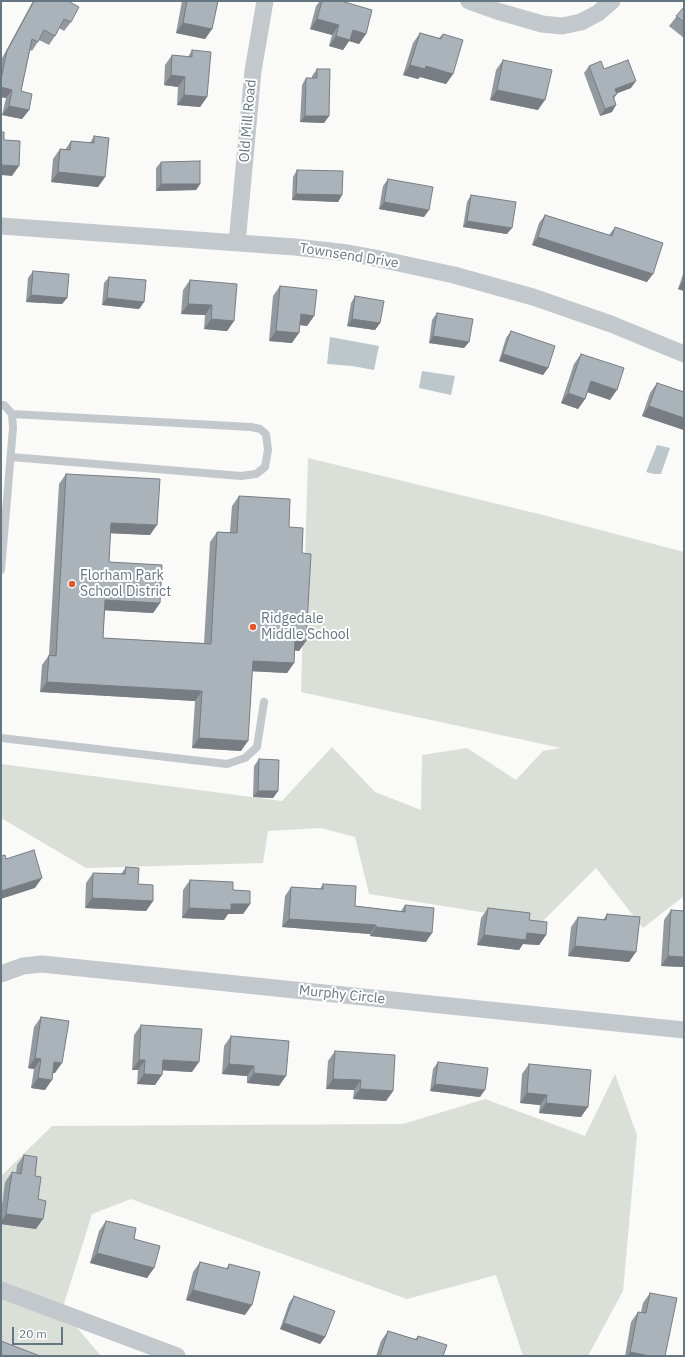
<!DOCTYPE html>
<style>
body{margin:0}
#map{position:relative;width:685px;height:1357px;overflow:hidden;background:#fafaf8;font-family:"IBM Plex Sans",sans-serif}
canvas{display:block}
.frame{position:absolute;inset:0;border:2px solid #657683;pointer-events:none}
.scale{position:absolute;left:12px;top:1327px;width:51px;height:18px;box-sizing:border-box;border:2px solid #657683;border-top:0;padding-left:5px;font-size:12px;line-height:14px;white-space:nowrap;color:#657683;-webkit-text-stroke:3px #fff;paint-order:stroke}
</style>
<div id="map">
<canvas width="685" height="1357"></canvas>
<div class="frame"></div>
<div class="scale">20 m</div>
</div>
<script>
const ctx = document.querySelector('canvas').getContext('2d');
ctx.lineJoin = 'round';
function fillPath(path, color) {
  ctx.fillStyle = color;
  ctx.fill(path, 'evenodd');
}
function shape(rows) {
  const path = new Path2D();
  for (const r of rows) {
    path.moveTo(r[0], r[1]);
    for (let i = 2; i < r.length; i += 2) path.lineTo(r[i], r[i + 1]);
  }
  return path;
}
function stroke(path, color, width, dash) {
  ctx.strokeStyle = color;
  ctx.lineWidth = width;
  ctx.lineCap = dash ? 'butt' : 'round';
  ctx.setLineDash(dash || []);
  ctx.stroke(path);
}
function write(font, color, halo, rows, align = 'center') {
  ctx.font = font + ' "IBM Plex Sans",sans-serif';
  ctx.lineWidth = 4;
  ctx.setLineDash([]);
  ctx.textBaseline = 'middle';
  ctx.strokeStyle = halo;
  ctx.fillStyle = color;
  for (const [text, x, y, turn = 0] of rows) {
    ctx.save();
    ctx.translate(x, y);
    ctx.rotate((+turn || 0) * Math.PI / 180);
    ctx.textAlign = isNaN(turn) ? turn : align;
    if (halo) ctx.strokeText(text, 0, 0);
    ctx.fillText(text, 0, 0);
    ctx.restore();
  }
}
fillPath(shape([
 [308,458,543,515,684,552,684,896,643,928,596,868,542,922,369,894,355,837,321,828,268,831,263,863,86,868,1,818,1,764,282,801,332,747,375,792,421,810,422,755,467,748,516,780,543,751,561,748,301,692],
 [615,1074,637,1135,623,1291,588,1356,523,1356,496,1275,407,1299,131,1199,92,1214,62,1310,101,1356,1,1356,1,1176,52,1126,403,1124,485,1099,585,1136]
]), '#dadfd7');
fillPath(shape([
 [330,337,379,346,374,370,352,366,327,364],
 [422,371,455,376,451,395,419,388],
 [657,445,670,448,661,474,654,474,646,472]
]), '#bbc7cb');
stroke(shape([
 [1,405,4,405,12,414,13,428,1,570],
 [11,457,241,476,256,474,265,467,268,450,266,434,260,429,251,427,12,414],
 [1,738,227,764,245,758,257,747,264,702]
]), '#c3c8cc', 8);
stroke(shape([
 [469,1,497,11,542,24,562,26,581,22,598,13,612,1],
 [1,226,295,247,348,253,375,258,454,275,533,297,611,324,684,354],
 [237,243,253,71,265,1],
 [1,974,23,966,42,964,684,1030],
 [1,1290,177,1356]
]), '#c3c8cc', 17);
fillPath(shape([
 [33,1,68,1,71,22,64,31,59,28,55,36,49,45,39,40,32,51,30,50,21,91,29,110,22,119,2,115,6,98,1,97,1,60],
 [182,1,218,1,212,29,205,39,176,33],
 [320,1,341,1,366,34,359,44,349,41,343,50,329,46,332,35,310,29,316,6],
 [684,7,684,38,669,26],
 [420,33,439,38,443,34,453,74,446,84,420,77,418,79,403,75,413,43],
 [192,50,207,97,200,107,177,105,178,87,164,85,165,65,172,55,188,57],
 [503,60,538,110,490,100,496,70],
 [589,66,604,69,631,88,617,93,614,99,612,112,600,116,584,73],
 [317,69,329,116,324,123,300,122,302,85,306,78,312,78,312,76],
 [94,136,105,177,98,187,51,182,53,159,60,149,65,150,71,141,90,143],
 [161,162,200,184,196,190,156,191,156,168],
 [297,170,342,195,338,202,292,200,293,177],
 [388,179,424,217,379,209,383,186],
 [471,195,507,234,463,227,467,202],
 [545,215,609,235,615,227,647,282,532,245,539,223],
 [33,271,67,298,62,304,26,302,28,278],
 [684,271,684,291,678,289],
 [109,277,144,302,139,309,102,305,104,283],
 [190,280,234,321,227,331,204,329,205,315,181,314,183,290],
 [280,286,314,316,307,326,300,325,292,343,269,341,273,296],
 [355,296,380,323,375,330,347,326,351,303],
 [437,313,469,342,464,348,429,343,432,320],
 [511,331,548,368,543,375,499,361,506,338],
 [581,354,610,400,587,392,585,399,578,409,561,403,574,364],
 [657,383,684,392,684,430,642,416,650,393],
 [66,474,150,535,110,533,109,562,160,603,153,613,105,610,103,638,204,643,210,542,217,532,230,532,232,506,239,496,289,527,302,553,306,641,299,651,295,650,294,663,287,673,252,671,241,751,192,748,195,701,40,692,42,665,49,655,59,484],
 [259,759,278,791,273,798,253,797,254,766],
 [126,867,138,884,153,901,146,911,85,908,86,883,93,873,121,874],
 [190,880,250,904,243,914,228,914,224,920,182,918,183,890],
 [323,884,355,906,401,911,405,905,426,942,370,936,370,934,282,927,285,896,291,887,320,889],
 [488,908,529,920,546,935,539,945,523,944,519,950,477,945,481,918],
 [671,910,684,967,661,966,664,920],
 [607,914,629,962,568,956,571,927,578,917,603,920],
 [41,1017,55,1073,53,1073,45,1090,31,1088,34,1069,28,1068,34,1027],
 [141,1025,192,1072,162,1070,155,1085,137,1084,138,1070,132,1070,134,1035],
 [231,1036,279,1086,247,1083,247,1076,222,1074,224,1046],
 [335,1051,393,1091,386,1101,353,1099,354,1090,326,1089,328,1061],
 [438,1062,480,1097,430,1091,433,1069],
 [529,1064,581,1117,539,1113,540,1105,520,1103,522,1074],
 [24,1155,35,1176,38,1199,36,1229,1,1224,1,1213,5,1182,12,1172,16,1173,17,1165],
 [106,1221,134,1239,154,1268,147,1278,90,1263,99,1231],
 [200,1262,226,1269,229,1264,245,1315,186,1300,193,1272],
 [650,1293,665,1356,625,1356,631,1322,638,1312,641,1312,643,1303],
 [294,1296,325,1337,320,1344,280,1329,289,1303],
 [388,1331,415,1339,418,1336,443,1356,376,1356,381,1341]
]), '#929a9f');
fillPath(shape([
 [317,19,339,25,332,35,310,29],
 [183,23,212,29,205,39,176,33],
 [353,30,366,34,359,44,349,41,343,50,329,46,336,36],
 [410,65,426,66,453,74,446,84,420,77,418,79,403,75],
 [171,75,185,77,178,87,164,85],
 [636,81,631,88,610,96,615,89],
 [1,87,12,90,6,98,1,97],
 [497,90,545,100,538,110,490,100],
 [184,95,207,97,200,107,177,105],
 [616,105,612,112,600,116,605,109],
 [9,106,29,110,22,119,2,115],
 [305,116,329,116,324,123,300,122],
 [1,165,19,166,12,176,1,175],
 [58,172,105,177,98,187,51,182],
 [161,184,200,184,196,190,156,191],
 [296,194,342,195,338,202,292,200],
 [384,202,429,210,424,217,379,209],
 [467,221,512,228,507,234,463,227],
 [538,237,653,274,647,282,532,245],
 [684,280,684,291,678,289],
 [31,295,67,298,62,304,26,302],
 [107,298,144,302,139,309,102,305],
 [188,304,212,305,205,315,181,314],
 [301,314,314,316,307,326,294,324],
 [211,319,234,321,227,331,204,329],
 [352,319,380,323,375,330,347,326],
 [276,331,299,333,292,343,269,341],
 [433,336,469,342,464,348,429,343],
 [503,354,548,368,543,375,499,361],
 [591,381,617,390,610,400,584,391],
 [568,393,585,399,578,409,561,403],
 [649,406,684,418,684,430,642,416],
 [111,523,157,525,150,535,104,533],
 [105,600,160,603,153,613,98,610],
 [295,640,306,641,299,651,288,650],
 [253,661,294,663,287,673,246,671],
 [47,682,202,691,195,701,40,692],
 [199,738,248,741,241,751,192,748],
 [258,791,278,791,273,798,253,797],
 [42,878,35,888,1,899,1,891],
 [92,898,153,901,146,911,85,908],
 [231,904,250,904,243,914,228,914,224,920,182,918,189,908],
 [289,919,376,925,370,934,282,927],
 [376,927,432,933,426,942,370,936],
 [527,933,546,935,539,945,523,944,519,950,477,945,484,935],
 [575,946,636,952,629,962,568,956],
 [668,956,684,957,684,967,661,966],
 [35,1058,41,1059,34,1069,28,1068],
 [139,1060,145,1060,138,1070,132,1070],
 [163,1060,199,1062,192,1072,156,1070],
 [54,1062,62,1063,55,1073,47,1072],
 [229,1064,254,1066,247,1076,222,1074],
 [254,1073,286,1076,279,1086,247,1083],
 [144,1074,162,1075,155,1085,137,1084],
 [38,1078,52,1080,45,1090,31,1088],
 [333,1079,361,1080,354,1090,326,1089],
 [435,1084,485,1090,480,1097,430,1091],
 [360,1089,393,1091,386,1101,353,1099],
 [527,1093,547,1095,540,1105,520,1103],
 [546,1103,588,1107,581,1117,539,1113],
 [6,1214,43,1219,36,1229,1,1224,1,1222],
 [97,1253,154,1268,147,1278,90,1263],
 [193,1290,252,1305,245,1315,186,1300],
 [284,1323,325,1337,320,1344,280,1329],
 [630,1352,650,1356,628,1356]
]), '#777d82');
const building = shape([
 [34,1,68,1,79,7,71,22,64,19,55,36,44,30,38,42,32,39,21,91,32,94,29,110,9,106,12,90,1,87,1,79,7,51,34,1],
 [187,1,218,1,212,29,183,23,187,1],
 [322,1,341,1,372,10,366,34,353,30,350,40,336,36,339,25,317,19,322,1],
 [684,7,684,22,676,16,684,7],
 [420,33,441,39,443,34,463,40,453,74,426,66,425,69,410,65,420,33],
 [192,50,211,52,207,97,184,95,185,77,171,75,172,55,192,57,192,50],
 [503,60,552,70,545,100,497,90,503,60],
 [628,60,636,81,615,89,617,94,613,96,616,105,605,109,589,66,601,61,604,69,628,60],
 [317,69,330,69,329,116,305,116,306,78,317,78,317,69],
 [1,132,4,132,4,140,20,141,19,166,1,165,1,132],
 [94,136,109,138,105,177,58,172,60,149,70,150,71,141,94,143,94,136],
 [200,161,200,184,161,184,161,162,200,161],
 [297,170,343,171,342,195,296,194,297,170],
 [388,179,433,187,429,210,384,202,388,179],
 [471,195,516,202,512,228,467,221,471,195],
 [545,215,612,236,615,227,663,243,653,274,538,237,545,215],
 [33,271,69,274,67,298,31,295,33,271],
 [109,277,146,280,144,302,107,298,109,277],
 [190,280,237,284,234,321,211,319,212,305,188,304,190,280],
 [280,286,317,290,314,316,301,314,299,333,276,331,280,286],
 [355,296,384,301,380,323,352,319,355,296],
 [437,313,473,319,469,342,433,336,437,313],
 [511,331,555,346,548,368,503,354,511,331],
 [581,354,624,368,617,390,591,381,585,399,568,393,581,354],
 [657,383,684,392,684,418,649,406,657,383],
 [66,474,160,479,157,525,111,523,109,562,162,565,160,603,105,600,103,638,211,644,217,532,237,533,239,496,290,499,289,527,303,528,302,553,311,554,306,641,295,640,294,663,253,661,248,741,199,738,202,691,47,682,49,655,56,656,66,474],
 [259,759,279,760,278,791,258,791,259,759],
 [34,850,42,878,1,891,1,856,5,855,6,859,34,850],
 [126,867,139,868,138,884,153,885,153,901,92,898,93,873,125,874,126,867],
 [190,880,233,882,233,890,250,891,250,904,231,904,231,910,189,908,190,880],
 [323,884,356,886,355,906,405,912,405,905,434,908,432,933,376,927,376,925,289,919,291,887,323,889,323,884],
 [488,908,530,913,529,920,547,922,546,935,527,933,526,940,484,935,488,908],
 [671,910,684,911,684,957,668,956,671,910],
 [607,914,640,917,636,952,575,946,578,917,606,920,607,914],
 [41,1017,69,1021,62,1063,54,1062,52,1080,38,1078,41,1059,35,1058,41,1017],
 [141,1025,202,1029,199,1062,163,1060,162,1075,144,1074,145,1060,139,1060,141,1025],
 [231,1036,289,1041,286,1076,254,1073,254,1066,229,1064,231,1036],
 [335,1051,395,1055,393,1091,360,1089,361,1080,333,1079,335,1051],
 [438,1062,488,1068,485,1090,435,1084,438,1062],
 [529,1064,591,1070,588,1107,546,1103,547,1095,527,1093,529,1064],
 [24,1155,37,1157,35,1176,41,1177,38,1199,46,1201,43,1219,6,1214,12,1172,21,1174,24,1155],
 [106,1221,136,1228,134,1239,160,1246,154,1268,97,1253,106,1221],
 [200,1262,228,1269,229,1264,260,1272,252,1305,193,1290,200,1262],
 [650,1293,677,1298,665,1356,650,1356,630,1352,638,1312,646,1313,650,1293],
 [294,1296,335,1311,325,1337,284,1323,294,1296],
 [388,1331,417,1340,418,1336,447,1345,443,1356,380,1356,388,1331],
 [1,1341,40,1356,1,1356,1,1341]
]);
fillPath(building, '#aab3b9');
stroke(building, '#777d82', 1);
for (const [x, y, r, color] of [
 [72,584,4,"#e4572e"],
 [253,627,4,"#e4572e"]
]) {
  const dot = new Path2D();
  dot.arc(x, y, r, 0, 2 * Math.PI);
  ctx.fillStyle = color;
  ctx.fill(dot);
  stroke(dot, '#fff', 1.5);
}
write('14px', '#657683', '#fff', [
 ["Old Mill Road",248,121,-85],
 ["Townsend Drive",349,256,9],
 ["Murphy Circle",342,995,6]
]);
write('14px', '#657683', '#fff', [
 ["Florham Park",80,576],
 ["School District",80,592],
 ["Ridgedale",261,619],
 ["Middle School",261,635]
], 'left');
</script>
